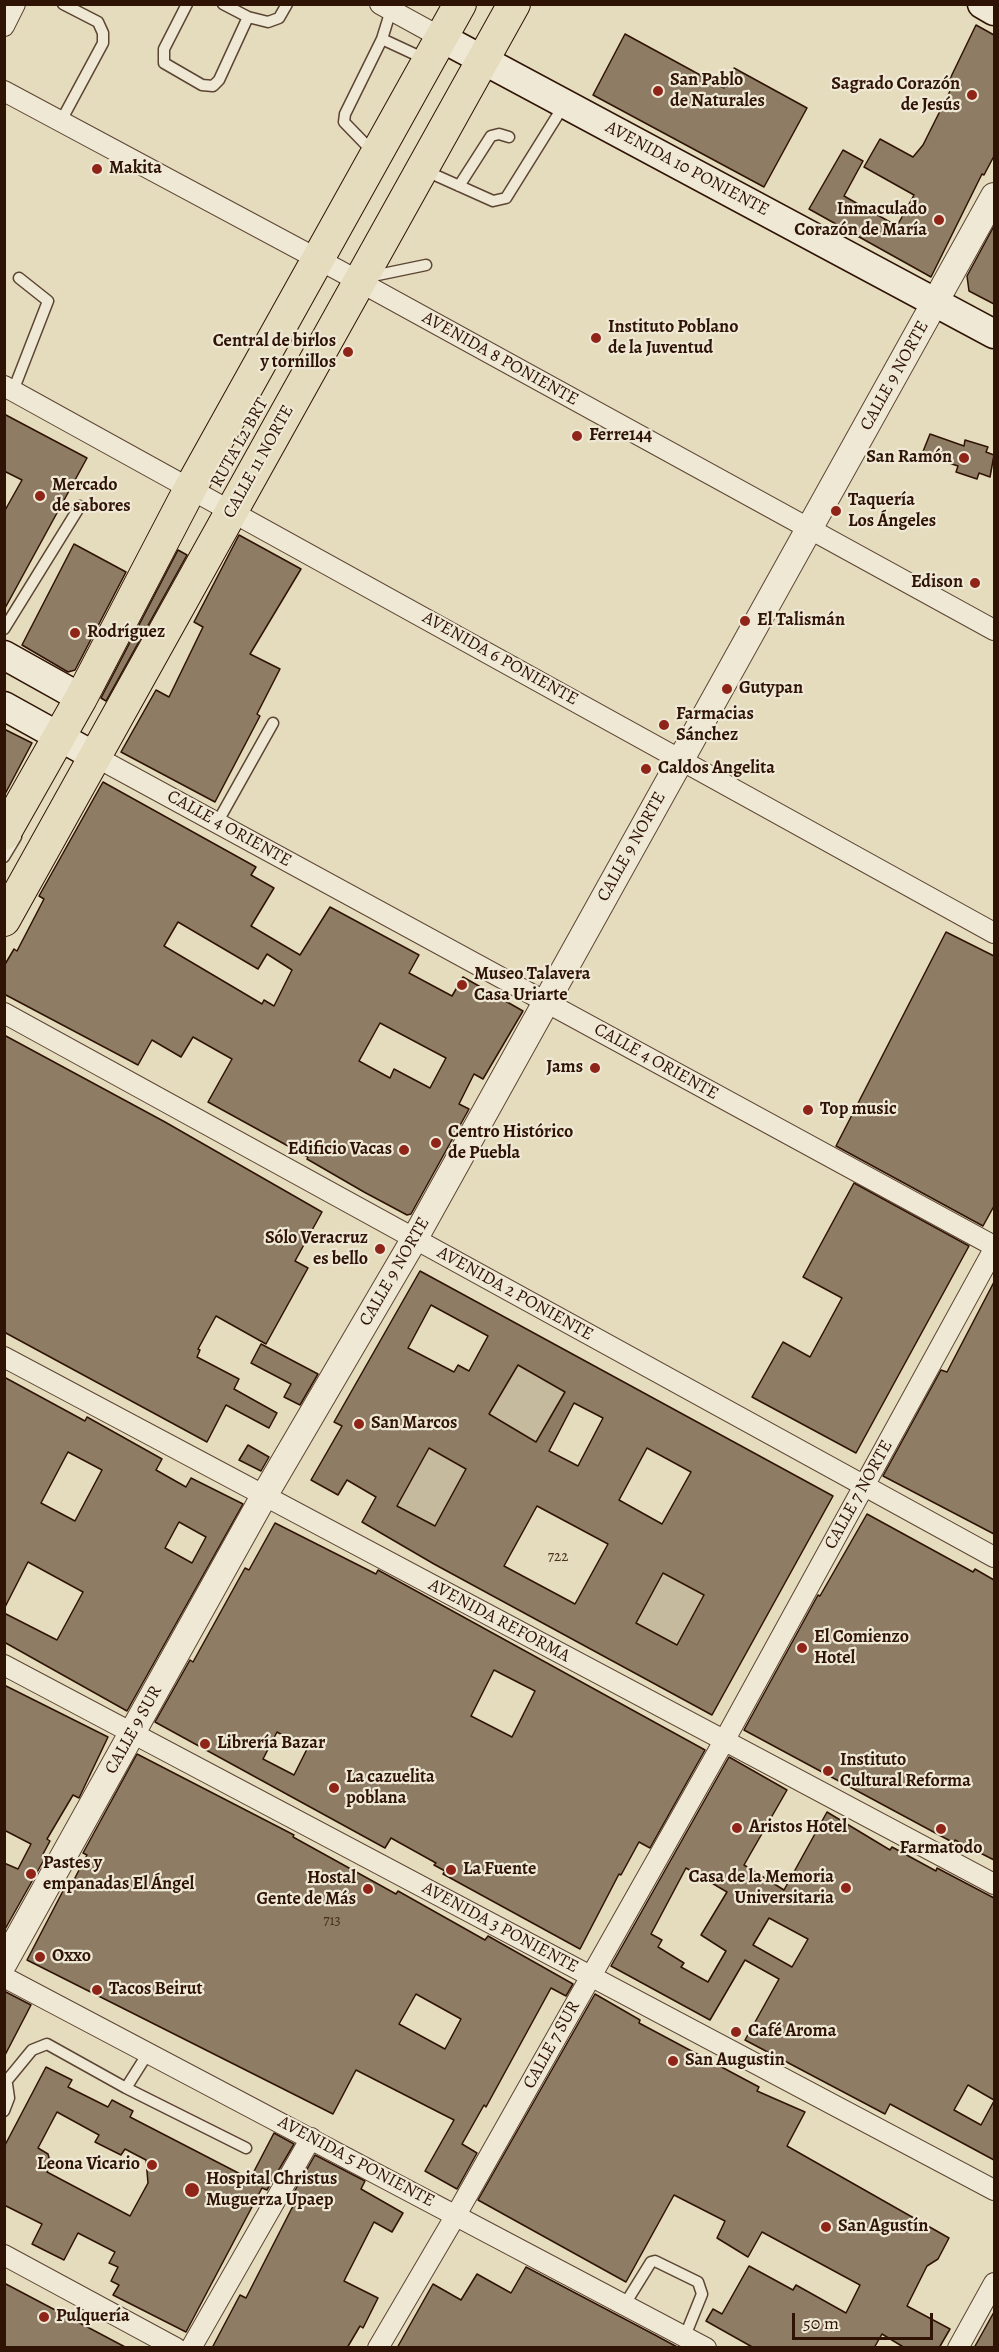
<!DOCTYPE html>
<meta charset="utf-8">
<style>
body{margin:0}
#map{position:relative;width:999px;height:2352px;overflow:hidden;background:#e5dcbe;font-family:Alegreya,serif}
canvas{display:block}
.frame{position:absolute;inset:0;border:6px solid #2f1304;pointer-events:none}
.scale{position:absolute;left:792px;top:2313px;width:141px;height:27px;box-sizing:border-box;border:3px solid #2f1304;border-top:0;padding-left:8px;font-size:18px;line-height:21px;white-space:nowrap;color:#2f1304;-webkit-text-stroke:4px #eee8d5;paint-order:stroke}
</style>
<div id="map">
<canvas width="999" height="2352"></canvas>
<div class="frame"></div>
<div class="scale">50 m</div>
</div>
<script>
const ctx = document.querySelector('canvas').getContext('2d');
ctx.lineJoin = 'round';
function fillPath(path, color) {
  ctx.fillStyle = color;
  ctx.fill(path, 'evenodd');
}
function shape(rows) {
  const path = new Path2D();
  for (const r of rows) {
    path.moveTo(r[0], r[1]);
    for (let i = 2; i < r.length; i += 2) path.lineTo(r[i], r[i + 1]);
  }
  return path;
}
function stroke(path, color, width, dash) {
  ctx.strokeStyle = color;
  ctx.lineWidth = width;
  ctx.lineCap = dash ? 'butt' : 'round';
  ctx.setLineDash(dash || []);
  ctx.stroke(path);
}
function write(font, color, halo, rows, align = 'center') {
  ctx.font = font + ' Alegreya,serif';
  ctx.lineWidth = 4.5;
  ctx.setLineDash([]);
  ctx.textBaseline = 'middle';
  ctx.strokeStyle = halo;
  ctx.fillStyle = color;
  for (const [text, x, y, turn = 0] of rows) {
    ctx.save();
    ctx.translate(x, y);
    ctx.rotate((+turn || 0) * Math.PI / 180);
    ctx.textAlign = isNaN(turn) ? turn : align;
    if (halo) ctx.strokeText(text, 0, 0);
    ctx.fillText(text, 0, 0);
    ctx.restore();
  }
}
fillPath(shape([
 [518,1365,565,1392,536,1442,489,1414],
 [429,1448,466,1469,435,1526,397,1506],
 [663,1573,704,1595,677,1645,636,1623]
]), '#c6ba9e');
const building = shape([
 [976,25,994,35,994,156,984,175,982,174,931,277,809,209,843,150,863,161,844,196,897,226,914,195,864,167,880,139,913,157,923,145,952,87,947,85,976,25],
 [625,34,724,88,734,68,807,108,764,187,593,95,625,34],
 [994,226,994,304,969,291,967,276,994,226],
 [4,414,87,458,4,610,4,512,22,480,4,471,4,414],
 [930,434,964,446,965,440,988,447,986,452,994,455,990,477,979,473,977,479,956,472,958,466,922,454,930,434],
 [239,535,301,569,250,654,280,669,257,714,260,716,215,802,121,752,156,690,169,697,203,627,194,622,239,535],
 [74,544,126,572,75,670,68,672,22,645,74,544],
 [178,550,187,555,106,701,101,698,178,550],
 [4,729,32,743,4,796,4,729],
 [103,782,256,867,251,875,274,888,251,926,300,955,330,907,419,955,409,973,452,996,463,977,523,1011,483,1079,474,1074,459,1104,469,1109,411,1214,407,1215,364,1192,307,1159,308,1157,208,1102,232,1059,193,1037,181,1057,152,1040,138,1065,4,994,4,966,14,949,17,951,44,899,39,896,103,782],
 [178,922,258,969,267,954,292,970,274,1006,264,1000,262,1004,164,946,178,922],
 [380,1023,446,1058,430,1088,394,1069,390,1078,359,1061,380,1023],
 [946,932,994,956,994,1206,983,1226,836,1146,946,932],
 [4,1035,165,1122,322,1212,295,1261,308,1268,266,1344,216,1316,198,1349,200,1350,197,1357,239,1379,234,1389,277,1413,269,1428,226,1405,207,1442,4,1332,4,1035],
 [854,1183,969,1246,856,1453,752,1397,783,1342,810,1357,842,1298,803,1277,854,1183],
 [420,1271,833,1496,712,1715,434,1564,362,1522,376,1497,347,1480,338,1495,311,1480,342,1426,334,1422,420,1271],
 [431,1305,488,1336,469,1371,458,1365,454,1372,408,1348,431,1305],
 [518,1365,565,1392,536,1442,489,1414,518,1365],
 [574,1403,603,1418,578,1466,549,1451,574,1403],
 [429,1448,466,1469,435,1526,397,1506,429,1448],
 [647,1448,691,1472,662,1524,619,1500,647,1448],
 [537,1506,608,1544,575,1604,504,1566,537,1506],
 [663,1573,704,1595,677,1645,636,1623,663,1573],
 [994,1282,994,1534,883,1476,941,1370,947,1372,994,1282],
 [261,1344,318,1374,300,1405,284,1397,291,1384,251,1363,261,1344],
 [4,1377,85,1421,87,1417,162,1459,156,1470,186,1487,191,1478,243,1504,127,1711,4,1642,4,1613,57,1640,83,1592,28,1562,4,1609,4,1377],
 [68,1452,102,1470,75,1521,41,1503,68,1452],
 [179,1522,206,1537,192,1563,165,1548,179,1522],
 [248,1445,269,1457,261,1471,239,1460,248,1445],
 [867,1514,973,1572,975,1569,994,1580,994,1860,955,1840,954,1843,744,1730,818,1595,820,1596,867,1514],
 [275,1523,376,1574,378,1570,705,1750,650,1848,639,1842,621,1875,619,1874,580,1949,443,1874,445,1871,434,1865,436,1863,391,1838,385,1848,155,1722,190,1660,193,1662,245,1568,249,1570,275,1523],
 [494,1670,535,1691,512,1737,471,1716,494,1670],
 [277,1732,307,1749,294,1775,263,1759,277,1732],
 [4,1685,108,1737,79,1798,73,1795,47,1839,50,1841,42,1856,45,1858,4,1931,4,1863,18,1869,31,1844,4,1830,4,1685],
 [137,1754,294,1835,293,1837,396,1894,398,1891,485,1940,488,1936,573,1984,566,1996,551,1988,486,2107,484,2105,462,2144,477,2153,457,2189,425,2171,454,2120,356,2070,333,2114,27,1960,64,1889,68,1891,87,1855,83,1853,137,1754],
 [416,1994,461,2019,445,2049,399,2024,416,1994],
 [729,1757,787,1790,744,1865,784,1890,827,1812,890,1850,892,1847,936,1871,937,1868,994,1898,994,2100,968,2085,954,2110,981,2125,994,2101,994,2160,890,2104,885,2114,745,2040,779,1979,745,1960,710,2020,611,1966,729,1757],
 [686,1868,727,1892,701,1935,726,1951,708,1982,681,1967,684,1963,658,1947,662,1940,651,1934,686,1868],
 [769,1918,808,1939,792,1967,753,1945,769,1918],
 [4,1991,31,2005,4,2057,4,1991],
 [595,1994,640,2020,639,2023,759,2087,757,2091,805,2112,787,2146,949,2238,938,2259,927,2266,907,2306,950,2329,939,2348,905,2348,882,2334,874,2348,754,2348,706,2321,713,2309,722,2314,749,2266,793,2290,796,2285,846,2313,860,2285,762,2232,748,2257,717,2238,725,2221,674,2195,626,2282,478,2200,595,1994],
 [46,2067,72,2080,68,2087,108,2107,112,2100,133,2111,130,2117,250,2179,274,2133,294,2144,267,2190,262,2188,186,2332,113,2295,119,2285,111,2281,118,2267,109,2263,115,2252,78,2233,64,2260,32,2244,42,2224,4,2205,4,2147,46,2067],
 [57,2112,99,2135,95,2142,121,2155,125,2149,146,2160,148,2183,130,2216,47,2172,51,2165,48,2154,38,2148,57,2112],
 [315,2155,365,2181,361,2189,403,2213,392,2232,374,2222,344,2281,378,2298,363,2328,360,2326,347,2348,212,2348,240,2295,246,2298,294,2204,289,2201,315,2155],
 [526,2267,655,2335,679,2348,397,2348,433,2284,461,2300,477,2274,511,2293,526,2267],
 [4,2283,59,2312,127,2348,4,2348,4,2283],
 [994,2312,994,2348,974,2348,994,2312]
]);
fillPath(building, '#8e7c65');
stroke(building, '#2f1304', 1.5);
const service = shape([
 [187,4,164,49,164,63,202,85,213,86,219,80,248,17],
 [223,4,248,17,268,22,279,18,287,4],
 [382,39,425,59],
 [61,121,103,43,103,33,98,22,63,4],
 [374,153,344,122,345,114,382,39,391,10],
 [426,171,493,201,506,198,564,105],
 [459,186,491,136,499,134,509,137],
 [368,277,426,265],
 [13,391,48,301,19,278],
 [4,629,80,506],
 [217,823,273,723],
 [4,857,16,837],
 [4,2084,32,2050,47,2044,126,2088,246,2148],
 [126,2088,148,2053],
 [4,2111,9,2098,7,2084],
 [625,2304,651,2262,655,2261,698,2282,702,2294,685,2336]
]);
const minor = shape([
 [380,4,442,38],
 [4,26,15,4],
 [4,91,340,271,994,630],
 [4,386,994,933],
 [96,757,994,1246],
 [4,1013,994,1557],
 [4,1357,994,1884],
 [4,1665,994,2190],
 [4,1977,706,2348],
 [4,2255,176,2348],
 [191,2348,311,2138],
 [378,2348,456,2215,724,1741,994,1249],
 [958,2348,994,2283]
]);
const tertiary = shape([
 [4,1963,264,1496,415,1238,994,196]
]);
const secondary = shape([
 [982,4,994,11],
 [442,38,994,334],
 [4,655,81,698],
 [4,706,96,757]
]);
const primary = shape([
 [4,834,81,698,191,487,460,4],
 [4,920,514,4]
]);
stroke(service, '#5c4532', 13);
stroke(minor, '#5c4532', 22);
stroke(tertiary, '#5c4532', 28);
stroke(secondary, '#2f1304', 31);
stroke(primary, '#2f1304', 34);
stroke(service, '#eee8d5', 10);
stroke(minor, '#eee8d5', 20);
stroke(tertiary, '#eee8d5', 26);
stroke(secondary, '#eee8d5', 28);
stroke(primary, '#e5dcbe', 32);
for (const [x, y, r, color] of [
 [658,91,6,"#8f2418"],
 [972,95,6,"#8f2418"],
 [97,169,6,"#8f2418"],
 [939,220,6,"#8f2418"],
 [596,338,6,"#8f2418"],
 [348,352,6,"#8f2418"],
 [577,436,6,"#8f2418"],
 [964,458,6,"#8f2418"],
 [40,496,6,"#8f2418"],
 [836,511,6,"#8f2418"],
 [975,583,6,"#8f2418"],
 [745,621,6,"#8f2418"],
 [75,633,6,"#8f2418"],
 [727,689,6,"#8f2418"],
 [664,725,6,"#8f2418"],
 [646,769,6,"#8f2418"],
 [462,985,6,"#8f2418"],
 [595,1068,6,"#8f2418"],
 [808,1110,6,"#8f2418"],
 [436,1143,6,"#8f2418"],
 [404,1150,6,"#8f2418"],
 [380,1249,6,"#8f2418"],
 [359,1424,6,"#8f2418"],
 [802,1648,6,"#8f2418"],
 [205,1744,6,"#8f2418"],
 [828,1771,6,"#8f2418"],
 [334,1788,6,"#8f2418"],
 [737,1828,6,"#8f2418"],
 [941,1829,6,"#8f2418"],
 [451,1870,6,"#8f2418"],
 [31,1874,6,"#8f2418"],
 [846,1888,6,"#8f2418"],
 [368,1889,6,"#8f2418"],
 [40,1957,6,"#8f2418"],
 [97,1990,6,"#8f2418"],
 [736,2032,6,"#8f2418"],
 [673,2061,6,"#8f2418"],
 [152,2165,6,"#8f2418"],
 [192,2190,8,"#8f2418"],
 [826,2227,6,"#8f2418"],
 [44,2317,6,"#8f2418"]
]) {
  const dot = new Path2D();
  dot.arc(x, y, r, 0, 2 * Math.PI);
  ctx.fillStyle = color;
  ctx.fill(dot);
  stroke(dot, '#eee8d5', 2);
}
write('15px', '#472d1c', null, [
 ["722",558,1557],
 ["713",332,1921]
]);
write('bold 18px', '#2f1304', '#eee8d5', [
 ["San Pablo",670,81],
 ["de Naturales",670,102],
 ["Sagrado Corazón",960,85,"right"],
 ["de Jesús",960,106,"right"],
 ["Makita",109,169],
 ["Inmaculado",927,210,"right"],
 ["Corazón de María",927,231,"right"],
 ["Instituto Poblano",608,328],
 ["de la Juventud",608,349],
 ["Central de birlos",336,342,"right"],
 ["y tornillos",336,363,"right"],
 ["Ferre144",589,436],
 ["San Ramón",952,458,"right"],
 ["Mercado",52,486],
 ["de sabores",52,507],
 ["Taquería",848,501],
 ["Los Ángeles",848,522],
 ["Edison",963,583,"right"],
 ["El Talismán",757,621],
 ["Rodríguez",87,633],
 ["Gutypan",739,689],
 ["Farmacias",676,715],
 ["Sánchez",676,736],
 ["Caldos Angelita",658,769],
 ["Museo Talavera",474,975],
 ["Casa Uriarte",474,996],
 ["Jams",583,1068,"right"],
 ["Top music",820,1110],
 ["Centro Histórico",448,1133],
 ["de Puebla",448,1154],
 ["Edificio Vacas",392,1150,"right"],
 ["Sólo Veracruz",368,1239,"right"],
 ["es bello",368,1260,"right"],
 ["San Marcos",371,1424],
 ["El Comienzo",814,1638],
 ["Hotel",814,1659],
 ["Librería Bazar",217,1744],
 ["Instituto",840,1761],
 ["Cultural Reforma",840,1782],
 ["La cazuelita",346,1778],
 ["poblana",346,1799],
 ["Aristos Hotel",749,1828],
 ["Farmatodo",941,1849,"center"],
 ["Pastes y",43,1864],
 ["empanadas El Ángel",43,1885],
 ["La Fuente",463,1870],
 ["Casa de la Memoria",834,1878,"right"],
 ["Universitaria",834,1899,"right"],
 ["Hostal",356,1879,"right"],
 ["Gente de Más",356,1900,"right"],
 ["Oxxo",52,1957],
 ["Tacos Beirut",109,1990],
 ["Café Aroma",748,2032],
 ["San Augustin",685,2061],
 ["Leona Vicario",140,2165,"right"],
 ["Hospital Christus",206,2180],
 ["Muguerza Upaep",206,2201],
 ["San Agustín",838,2227],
 ["Pulquería",56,2317]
], 'left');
write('18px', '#2f1304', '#eee8d5', [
 ["AVENIDA 10 PONIENTE",687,169,28],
 ["AVENIDA 8 PONIENTE",500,359,29],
 ["CALLE 9 NORTE",895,376,-61],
 ["RUTA L2 BRT",240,443,-61],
 ["CALLE 11 NORTE",259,462,-61],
 ["AVENIDA 6 PONIENTE",500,659,29],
 ["CALLE 4 ORIENTE",229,829,29],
 ["CALLE 9 NORTE",632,847,-61],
 ["CALLE 4 ORIENTE",656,1062,29],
 ["CALLE 9 NORTE",395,1272,-60],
 ["AVENIDA 2 PONIENTE",515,1294,29],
 ["CALLE 7 NORTE",859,1495,-61],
 ["AVENIDA REFORMA",499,1621,28],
 ["CALLE 9 SUR",134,1730,-61],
 ["AVENIDA 3 PONIENTE",500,1928,28],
 ["CALLE 7 SUR",552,2045,-61],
 ["AVENIDA 5 PONIENTE",356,2162,28]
]);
</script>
